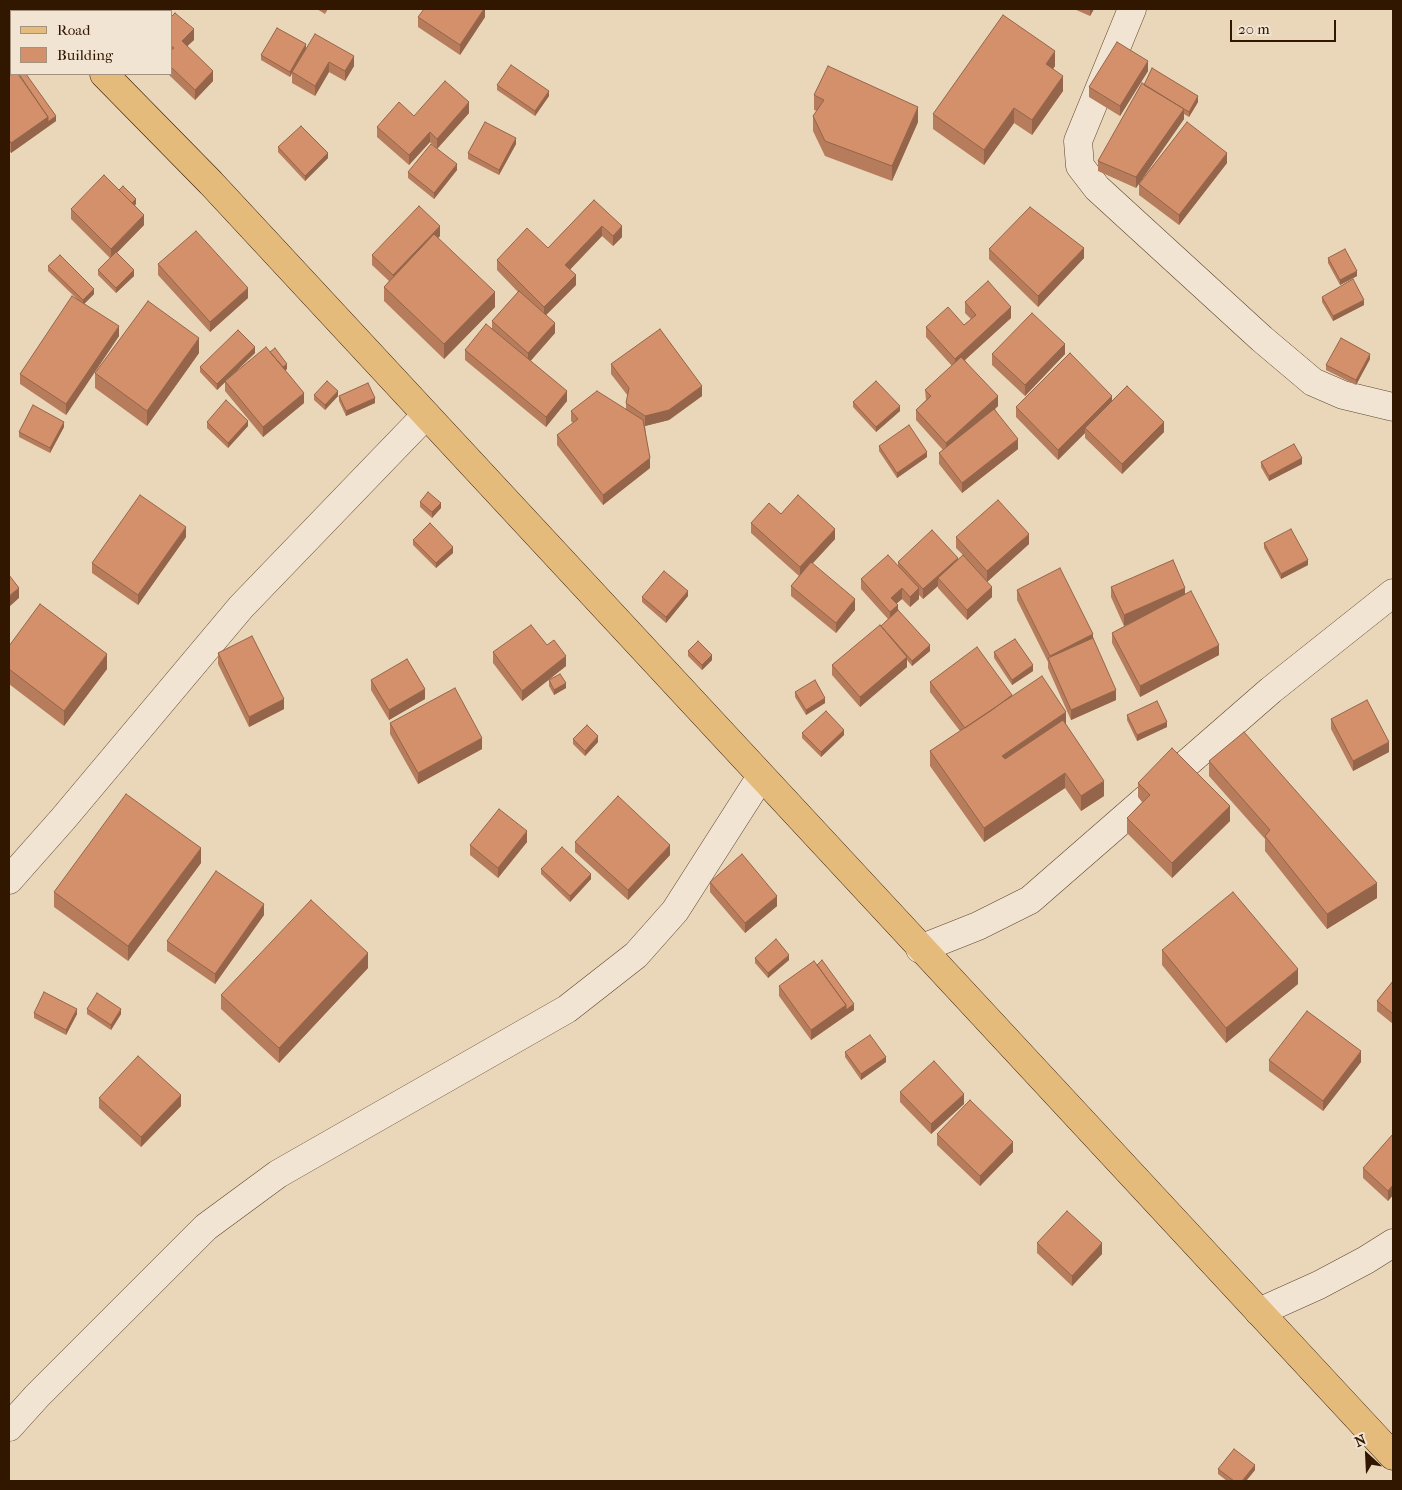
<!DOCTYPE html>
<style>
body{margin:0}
#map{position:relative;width:1402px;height:1490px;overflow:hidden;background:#ead6b9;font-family:"IM FELL French Canon",serif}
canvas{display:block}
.frame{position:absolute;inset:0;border:10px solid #311600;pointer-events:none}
.legend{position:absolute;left:10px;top:10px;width:162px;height:65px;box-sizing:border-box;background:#f1e4d2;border:1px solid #a4927e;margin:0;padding:6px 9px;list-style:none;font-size:15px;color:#311600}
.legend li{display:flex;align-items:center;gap:10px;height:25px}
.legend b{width:25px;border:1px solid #a4927e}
.north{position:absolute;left:1342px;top:1430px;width:50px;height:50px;-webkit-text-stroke:4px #f1e4d2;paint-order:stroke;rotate:335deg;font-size:14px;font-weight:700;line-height:20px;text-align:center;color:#311600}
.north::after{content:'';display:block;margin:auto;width:18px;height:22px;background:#311600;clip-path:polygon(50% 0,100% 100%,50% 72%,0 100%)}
.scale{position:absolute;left:1230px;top:20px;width:106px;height:22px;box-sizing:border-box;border:2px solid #311600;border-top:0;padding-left:6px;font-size:15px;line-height:18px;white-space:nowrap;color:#311600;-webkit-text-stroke:4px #f1e4d2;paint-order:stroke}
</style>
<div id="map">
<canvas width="1402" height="1490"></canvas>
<div class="frame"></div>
<ul class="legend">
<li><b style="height:6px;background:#e5bb7c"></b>Road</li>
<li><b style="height:14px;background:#d4906a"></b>Building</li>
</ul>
<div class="north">N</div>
<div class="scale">20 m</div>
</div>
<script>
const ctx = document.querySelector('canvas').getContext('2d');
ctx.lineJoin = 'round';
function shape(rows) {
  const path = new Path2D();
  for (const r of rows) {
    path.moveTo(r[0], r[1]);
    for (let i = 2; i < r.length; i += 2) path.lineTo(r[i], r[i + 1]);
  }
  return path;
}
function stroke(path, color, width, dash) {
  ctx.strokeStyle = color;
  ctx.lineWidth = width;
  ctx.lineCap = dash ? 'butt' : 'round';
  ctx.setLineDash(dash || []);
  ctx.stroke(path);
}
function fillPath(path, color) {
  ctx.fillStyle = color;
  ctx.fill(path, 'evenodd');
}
const minor = shape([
 [1132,9,1078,141,1080,166,1097,188,1262,339,1313,382,1343,395,1393,407],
 [9,59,11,57],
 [9,880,63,819,241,607,426,415],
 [920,949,978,926,1030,900,1271,690,1393,593],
 [1259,1312,1319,1285,1366,1260,1393,1243],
 [9,1427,37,1396,206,1227,278,1174,567,1009,636,955,675,911,760,778]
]);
const major = shape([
 [41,9,44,11],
 [104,74,211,183,1393,1456]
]);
stroke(minor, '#5f462e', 29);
stroke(major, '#311600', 29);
stroke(minor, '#f1e4d2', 28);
stroke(major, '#e5bb7c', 28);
fillPath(shape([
 [317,9,328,9,325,14],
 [485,9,485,17,460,55,418,27,418,17],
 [1074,9,1094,9,1090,16],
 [171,17,194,40,187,46,213,81,195,100,168,74,171,74],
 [306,48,354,66,345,81,329,72,315,96,292,83,292,74,290,77,261,60,261,55],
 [1055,66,1053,69,1063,91,1032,135,1014,123,984,165,933,129,933,114],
 [1148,71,1120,116,1089,97,1089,87],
 [9,76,56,121,11,153,9,150],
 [497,85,549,96,535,116,497,90],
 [1144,85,1198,102,1189,117,1184,114,1184,119,1136,188,1098,171,1098,161],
 [814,95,918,122,892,181,825,156,813,131,813,116,817,111,814,110],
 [469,113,437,149,430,142,409,165,377,137,377,127,414,116],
 [516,144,499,175,468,159,468,153],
 [278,147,328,158,305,181,278,152],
 [1227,163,1179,225,1139,195,1139,184],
 [457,170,434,199,408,178,408,172],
 [119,190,136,204,135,205,144,225,116,253,134,276,116,293,98,275,98,270,110,258,71,219,71,209],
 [594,200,622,237,613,246,602,236,570,269,576,285,546,315,555,333,530,361,567,401,546,427,465,360,465,350,492,329,492,321,518,292,497,270,497,260,548,248],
 [440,236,438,238,495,307,444,359,384,301,384,287,389,281,372,265,372,255],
 [989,249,1084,258,1038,307,989,259],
 [1328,258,1357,276,1340,285,1328,263],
 [158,264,248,298,210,332,158,275],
 [48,266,94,294,84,304,119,336,66,415,20,384,20,374,77,299,48,271],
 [1322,297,1364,305,1333,321,1322,302],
 [965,302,1011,318,965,360,998,406,995,409,1018,449,962,493,939,464,939,453,943,450,916,420,916,410,926,400,925,390,952,366,926,337,926,327,964,325,971,319,965,313],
 [270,352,287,369,285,370,304,403,263,437,225,391,225,382,217,390,200,372,200,367,255,353,232,375],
 [199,353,147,426,95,388,95,373],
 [992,354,1065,354,1025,396,992,365],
 [1370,359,1356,385,1326,370,1326,365],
 [611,364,702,396,669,420,645,426,650,468,603,505,557,445,557,435,573,423,571,421,571,411,626,409,626,403,628,396,611,374],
 [314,395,338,396,325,410,314,400],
 [339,396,375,403,346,416,339,401],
 [1112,401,1164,432,1122,474,1085,438,1085,433,1058,460,1016,417,1016,407],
 [853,402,900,411,876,432,853,407],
 [207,422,248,426,228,448,207,428],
 [64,427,50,453,19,437,19,432],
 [879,446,927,457,897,478,879,451],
 [1261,462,1302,464,1269,481,1261,467],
 [420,502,441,508,432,518,420,507],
 [781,514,835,539,812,564,855,610,836,633,791,596,791,586,799,576,751,533,751,523],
 [186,537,138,605,92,573,92,563],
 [956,537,1029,544,987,582,992,597,967,620,938,588,938,586,923,599,919,595,919,599,910,607,902,599,896,604,898,610,930,651,912,666,907,660,907,667,860,707,832,675,832,665,881,626,888,619,861,589,861,579,898,565,898,562,958,560,963,555,956,548],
 [413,540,453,553,436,568,413,545],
 [1264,543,1308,565,1281,579,1264,548],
 [1111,587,1185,594,1219,655,1140,697,1112,643,1112,633,1134,621,1124,626,1111,597],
 [1017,590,1093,638,1116,700,1071,720,1048,668,1048,662,1017,600],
 [688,596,666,623,642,602,642,597],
 [547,645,566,666,522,701,493,663,493,652],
 [9,646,107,669,64,726,9,684],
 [688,651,712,660,702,670,688,656],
 [994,652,1033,671,1012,685,994,658],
 [218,653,284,709,249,727,218,664],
 [371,680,425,699,389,720,371,690],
 [549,680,566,688,554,695,549,686],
 [930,682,1012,696,1066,725,1104,796,1081,811,1065,788,984,842,930,766,930,751,960,731,930,692],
 [795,692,825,703,806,715,795,697],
 [1127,715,1167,727,1137,741,1127,720],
 [1331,719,1389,752,1353,771,1331,729],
 [390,723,482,749,418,784,390,734],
 [802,733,844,735,821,757,802,738],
 [573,739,598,742,585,756,573,744],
 [1209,761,1377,898,1327,929,1265,851,1265,839,1209,776],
 [1138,783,1230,821,1172,878,1127,833,1127,818,1142,802,1138,797],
 [527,842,498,878,470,855,470,845],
 [575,842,670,855,628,900,575,852],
 [201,863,128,961,54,907,54,892],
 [541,869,591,879,570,902,541,874],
 [710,882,777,906,745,933,710,892],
 [264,915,215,984,167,951,167,941],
 [1162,950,1298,984,1226,1043,1162,965],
 [755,958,789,960,768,978,755,963],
 [368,968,279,1063,221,1009,221,995],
 [1393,981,1393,1024,1377,1011,1377,1001],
 [779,986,854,1010,811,1040,779,996],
 [87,1009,121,1014,111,1030,87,1014],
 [34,1013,77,1014,66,1035,34,1018],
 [845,1052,886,1062,861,1080,845,1057],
 [1269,1060,1361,1062,1323,1111,1269,1071],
 [900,1092,964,1104,931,1134,900,1102],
 [99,1098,181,1106,141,1147,99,1108],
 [937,1134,1013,1152,980,1186,937,1145],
 [1393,1134,1393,1195,1388,1201,1363,1178,1363,1168],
 [1037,1243,1102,1254,1072,1286,1037,1253],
 [1218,1469,1255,1470,1246,1481,1227,1481,1218,1474]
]), '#b67c5b');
fillPath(shape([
 [484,9,485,9,485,17,460,55,460,45],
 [1090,9,1094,9,1090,16],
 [194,29,194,40,182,51,182,41],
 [306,44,306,49,292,72,290,77,290,72],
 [1055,51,1055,66,1046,79,1046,64],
 [354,56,354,66,345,81,345,71],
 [1148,61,1148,71,1120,116,1120,106],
 [329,62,329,72,315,96,315,86],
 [213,71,213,81,195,100,195,90],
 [1063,76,1063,91,1032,135,1032,120],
 [549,91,549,96,535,116,535,111],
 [1198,96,1198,102,1189,117,1189,112],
 [469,102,469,113,437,149,437,139],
 [918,107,918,122,892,181,892,166],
 [1014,108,1014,123,984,165,984,150],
 [1184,109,1184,119,1136,188,1136,177],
 [56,116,56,121,11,153,11,143,48,117],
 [430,132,430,142,409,165,409,155],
 [516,138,516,144,499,175,499,170],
 [328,153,328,158,305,181,305,176],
 [1227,153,1227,163,1179,225,1179,215],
 [457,164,457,170,434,199,434,193],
 [136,199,136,204,129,210,129,205],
 [144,215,144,225,111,259,111,249],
 [440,226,440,236,393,285,393,275],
 [602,226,602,236,565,275,565,265],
 [622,226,622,237,613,246,613,236],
 [1084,248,1084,258,1038,307,1038,296],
 [134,270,134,276,116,293,116,288],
 [1357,271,1357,276,1340,285,1340,280],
 [576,275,576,285,544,317,544,307],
 [248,288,248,298,210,332,210,322],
 [94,289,94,294,83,305,83,300],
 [495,292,495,307,444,359,444,344],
 [1364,300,1364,305,1333,321,1333,316],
 [1011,307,1011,318,955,369,955,359],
 [555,323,555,333,528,364,528,353],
 [119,326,119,336,66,415,66,404],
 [199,338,199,353,147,426,147,411],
 [1065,344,1065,354,1025,396,1025,385],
 [255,347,255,353,217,390,217,384],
 [1370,354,1370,359,1356,385,1356,380],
 [287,364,287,369,280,375,280,369],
 [702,386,702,396,669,420,645,426,645,416],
 [338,391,338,396,325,410,325,405],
 [567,391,567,401,546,427,546,417],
 [304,393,304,403,263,437,263,427],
 [998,396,998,406,946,453,946,443],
 [1112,396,1112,406,1085,428,1085,433,1058,460,1058,450],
 [375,398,375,403,346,416,346,411],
 [900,406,900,411,876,432,876,427],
 [248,421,248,426,228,448,228,443],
 [64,422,64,427,50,453,50,448],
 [1164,422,1164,432,1122,474,1122,464],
 [1018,439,1018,449,962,493,962,483],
 [927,452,927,457,897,478,897,473],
 [650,458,650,468,603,505,603,495],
 [1302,458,1302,464,1269,481,1269,476],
 [441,503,441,508,432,518,432,512],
 [186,527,186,537,138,605,138,595],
 [835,529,835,539,800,577,800,567],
 [1029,534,1029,544,987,582,987,571],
 [453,547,453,553,436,568,436,563],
 [958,558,958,568,938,578,938,586,923,599,923,589],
 [1308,560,1308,565,1281,579,1281,574],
 [992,587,992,597,967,620,967,610],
 [19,588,19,598,9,607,9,596],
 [902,588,902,599,891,608,891,598],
 [919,588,919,599,910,607,910,597],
 [1185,588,1185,598,1124,626,1124,615],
 [688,591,688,596,666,623,666,617],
 [855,599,855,610,836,633,836,623],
 [898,605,898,616,890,622,890,612],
 [1093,634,1093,645,1050,663,1050,656],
 [930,645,930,651,912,666,912,661],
 [1219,645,1219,655,1140,697,1140,686],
 [107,654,107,669,64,726,64,711],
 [712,655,712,660,702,670,702,665],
 [566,656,566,666,522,701,522,691],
 [907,657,907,667,860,707,860,697],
 [1033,665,1033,671,1012,685,1012,680],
 [566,683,566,688,554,695,554,690],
 [425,689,425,699,389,720,389,710],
 [1116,690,1116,700,1071,720,1071,710],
 [825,698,825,703,806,715,806,710],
 [284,699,284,709,249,727,249,717],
 [1066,712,1066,727,1002,771,1002,756],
 [1167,722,1167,727,1137,741,1137,735],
 [844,730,844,735,821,757,821,752],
 [598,736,598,742,585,756,585,751],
 [482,738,482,749,418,784,418,773],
 [1389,742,1389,752,1353,771,1353,761],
 [1065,773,1065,788,984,842,984,828],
 [1104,781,1104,796,1081,811,1081,796],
 [1230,806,1230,821,1172,878,1172,863],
 [527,831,527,842,498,878,498,868],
 [670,845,670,855,628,900,628,890],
 [201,848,201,863,128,961,128,946],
 [591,874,591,879,570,902,570,896],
 [1377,883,1377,898,1327,929,1327,914],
 [777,896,777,906,745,933,745,923],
 [264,904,264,915,215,984,215,974],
 [368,953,368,968,279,1063,279,1048],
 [789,955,789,960,768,978,768,973],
 [1298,969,1298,984,1226,1043,1226,1028],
 [854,1004,854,1010,811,1040,811,1030,846,1005],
 [77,1009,77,1014,66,1035,66,1030],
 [121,1009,121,1014,111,1030,111,1025],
 [1361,1051,1361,1062,1323,1111,1323,1101],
 [886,1057,886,1062,861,1080,861,1074],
 [964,1094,964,1104,931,1134,931,1124],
 [181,1095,181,1106,141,1147,141,1137],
 [1013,1142,1013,1152,980,1186,980,1176],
 [1393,1185,1393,1195,1388,1201,1388,1191],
 [1102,1243,1102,1254,1072,1286,1072,1276],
 [1255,1465,1255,1470,1246,1481,1242,1481]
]), '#94654a');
const building = shape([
 [424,9,484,9,460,45,418,17,424,9],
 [175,13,194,29,182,41,213,71,195,90,171,67,171,50,174,48,171,46,171,17,175,13],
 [1003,15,1055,51,1046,64,1063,76,1032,120,1014,108,984,150,933,114,1003,15],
 [277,28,306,44,290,72,261,55,277,28],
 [315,34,354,56,345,71,329,62,315,86,292,72,315,34],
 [1117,42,1148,61,1120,106,1089,87,1117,42],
 [511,65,549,91,535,111,497,85,511,65],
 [828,66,918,107,892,166,825,141,813,116,824,100,814,95,828,66],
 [1152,68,1198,96,1189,112,1144,85,1152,68],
 [12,74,18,74,48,117,11,143,9,140,9,76,12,74],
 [19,74,26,74,56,116,48,122,48,117,19,74],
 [445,81,469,102,437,139,430,132,409,155,377,127,399,102,414,116,445,81],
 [1142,83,1184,109,1136,177,1098,161,1142,83],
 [485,122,516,138,499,170,468,153,485,122],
 [1187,122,1227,153,1179,215,1139,184,1187,122],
 [301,126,328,153,305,176,278,147,301,126],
 [431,144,457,164,434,193,408,172,431,144],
 [104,175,144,215,111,249,71,209,104,175],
 [123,186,136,199,132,203,119,190,123,186],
 [594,200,622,226,613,236,602,226,565,265,576,275,544,307,497,260,527,228,548,248,594,200],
 [419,206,440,226,393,275,372,255,419,206],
 [1030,207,1084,248,1038,296,989,249,1030,207],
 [196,231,248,288,210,322,158,264,196,231],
 [434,234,495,292,444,344,384,287,434,234],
 [1345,249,1357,271,1340,280,1328,258,1345,249],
 [116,252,134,270,116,288,98,270,116,252],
 [60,255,94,289,83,300,48,266,60,255],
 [1353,279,1364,300,1333,316,1322,297,1353,279],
 [988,281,1011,307,955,359,926,327,948,307,964,325,976,315,965,302,988,281],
 [519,291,555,323,528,353,492,321,519,291],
 [72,296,119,326,66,404,20,374,72,296],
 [148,301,199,338,147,411,95,373,148,301],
 [1032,313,1065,344,1025,385,992,354,1032,313],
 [486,324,567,391,546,417,465,350,486,324],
 [660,329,702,386,669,410,645,416,626,403,629,388,611,364,660,329],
 [238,330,255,347,217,384,200,367,238,330],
 [1341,338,1370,354,1356,380,1326,365,1341,338],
 [266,347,304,393,263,427,225,381,266,347],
 [275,348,287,364,283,367,270,352,275,348],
 [1070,353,1112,396,1058,450,1016,407,1070,353],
 [961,357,998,396,946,443,916,410,931,396,925,390,961,357],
 [327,381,338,391,325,405,314,395,327,381],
 [876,381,900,406,876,427,853,402,876,381],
 [368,383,375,398,346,411,339,396,368,383],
 [1127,386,1164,422,1122,464,1085,428,1127,386],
 [597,391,643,420,650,458,603,495,557,435,578,419,571,411,597,391],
 [226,400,248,421,228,443,207,422,226,400],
 [33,405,64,422,50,448,19,432,33,405],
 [994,409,1018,439,962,483,939,453,994,409],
 [909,425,927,452,897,473,879,446,909,425],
 [1294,444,1302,458,1269,476,1261,462,1294,444],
 [428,492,441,503,432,512,420,502,428,492],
 [140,495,186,527,138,595,92,563,140,495],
 [798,495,835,529,800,567,751,523,769,503,781,514,798,495],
 [998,500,1029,534,987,571,956,537,998,500],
 [430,523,453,547,436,563,413,540,430,523],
 [1291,529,1308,560,1281,574,1264,543,1291,529],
 [932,530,958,558,923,589,898,562,932,530],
 [888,555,919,588,910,597,902,588,891,598,898,605,890,612,861,579,888,555],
 [963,555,992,587,967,610,938,578,963,555],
 [1173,560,1185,588,1124,615,1111,587,1173,560],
 [811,562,855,599,836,623,791,586,811,562],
 [1060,568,1093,634,1050,656,1017,590,1060,568],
 [664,571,688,591,666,617,642,597,664,571],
 [9,575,19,588,9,596,9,575],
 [1191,591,1219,645,1140,686,1112,633,1191,591],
 [40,604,107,654,64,711,9,669,9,646,40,604],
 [898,610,930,645,912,661,881,626,898,610],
 [531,625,547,645,554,640,566,656,522,691,493,652,531,625],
 [880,625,907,657,860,697,832,665,880,625],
 [252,636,284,699,249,717,218,653,252,636],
 [1093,638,1116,690,1071,710,1048,658,1093,638],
 [1015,639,1033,665,1012,680,994,652,1015,639],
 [698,641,712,655,702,665,688,651,698,641],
 [977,647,1012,695,992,710,965,728,930,682,977,647],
 [407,659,425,689,389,710,371,680,407,659],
 [560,674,566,683,554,690,549,680,560,674],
 [1042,676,1066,712,1002,756,1005,759,1063,720,1104,781,1081,796,1065,773,984,828,930,751,1042,676],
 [815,680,825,698,806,710,795,692,815,680],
 [455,688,482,738,418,773,390,723,455,688],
 [1367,700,1389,742,1353,761,1331,719,1367,700],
 [1157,701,1167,722,1137,735,1127,715,1157,701],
 [826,711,844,730,821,752,802,733,826,711],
 [587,725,598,736,585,751,573,739,587,725],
 [1244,732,1377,883,1327,914,1265,836,1270,830,1209,761,1244,732],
 [1172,748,1230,806,1172,863,1127,818,1150,795,1138,783,1172,748],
 [126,794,201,848,128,946,54,892,126,794],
 [618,796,670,845,628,890,575,842,618,796],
 [499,809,527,831,498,868,470,845,499,809],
 [562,847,591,874,570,896,541,869,562,847],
 [742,854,777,896,745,923,710,882,742,854],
 [216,871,264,904,215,974,167,941,216,871],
 [1233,892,1298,969,1226,1028,1162,950,1233,892],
 [311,900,368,953,279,1048,221,995,311,900],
 [776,939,789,955,768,973,755,958,776,939],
 [822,960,854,1004,846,1010,846,1005,817,965,822,960],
 [814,961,846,1005,811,1030,779,986,814,961],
 [1393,981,1393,1014,1377,1001,1393,981],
 [44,992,77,1009,66,1030,34,1013,44,992],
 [97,993,121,1009,111,1025,87,1009,97,993],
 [1307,1011,1361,1051,1323,1101,1269,1060,1307,1011],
 [870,1035,886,1057,861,1074,845,1052,870,1035],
 [138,1056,181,1095,141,1137,99,1098,138,1056],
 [934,1061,964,1094,931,1124,900,1092,934,1061],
 [970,1100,1013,1142,980,1176,937,1134,970,1100],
 [1393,1134,1393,1185,1388,1191,1363,1168,1393,1134],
 [1067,1211,1102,1243,1072,1276,1037,1243,1067,1211],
 [1234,1449,1255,1465,1242,1481,1234,1481,1218,1469,1234,1449]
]);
fillPath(building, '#d4906a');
stroke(building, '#94654a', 1);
</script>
